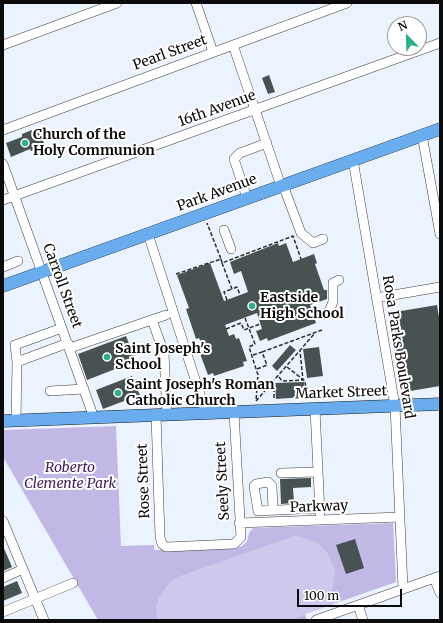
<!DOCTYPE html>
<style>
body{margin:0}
#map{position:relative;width:443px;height:623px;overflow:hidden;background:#ebf4fe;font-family:Merriweather,serif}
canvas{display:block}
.frame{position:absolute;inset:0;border:4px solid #0b0b0b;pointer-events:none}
.north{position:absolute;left:387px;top:16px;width:40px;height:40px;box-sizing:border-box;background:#fff;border:1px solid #9d9d9d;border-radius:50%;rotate:337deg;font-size:11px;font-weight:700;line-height:16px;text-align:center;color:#0b0b0b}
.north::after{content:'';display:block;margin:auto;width:14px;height:18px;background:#2eb188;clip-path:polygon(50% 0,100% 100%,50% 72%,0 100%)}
.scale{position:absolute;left:297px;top:589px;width:105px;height:18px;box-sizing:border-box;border:2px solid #0b0b0b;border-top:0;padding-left:5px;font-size:12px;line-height:14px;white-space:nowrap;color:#0b0b0b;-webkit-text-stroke:3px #fff;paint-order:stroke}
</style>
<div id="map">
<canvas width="443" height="623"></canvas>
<div class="frame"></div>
<div class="north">N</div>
<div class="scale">100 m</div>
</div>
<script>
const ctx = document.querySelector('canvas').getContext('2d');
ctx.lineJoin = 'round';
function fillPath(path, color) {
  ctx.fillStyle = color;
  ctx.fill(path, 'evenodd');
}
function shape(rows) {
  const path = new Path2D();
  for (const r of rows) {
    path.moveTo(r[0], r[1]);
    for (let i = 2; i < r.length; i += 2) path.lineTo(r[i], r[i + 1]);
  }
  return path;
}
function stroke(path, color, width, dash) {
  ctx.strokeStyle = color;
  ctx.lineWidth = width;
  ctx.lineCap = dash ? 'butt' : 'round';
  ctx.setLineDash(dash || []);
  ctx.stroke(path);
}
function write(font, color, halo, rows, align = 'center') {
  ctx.font = font + ' Merriweather,serif';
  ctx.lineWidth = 4;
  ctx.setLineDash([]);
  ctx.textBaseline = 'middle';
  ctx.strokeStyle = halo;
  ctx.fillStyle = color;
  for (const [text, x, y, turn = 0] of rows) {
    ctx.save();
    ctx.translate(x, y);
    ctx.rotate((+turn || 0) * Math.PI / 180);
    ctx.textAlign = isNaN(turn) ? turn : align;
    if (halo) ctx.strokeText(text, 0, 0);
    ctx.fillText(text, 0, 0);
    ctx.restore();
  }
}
fillPath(shape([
 [116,426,121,546,154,545,154,550,235,548,242,546,247,541,249,533,253,528,393,523,396,582,305,614,307,620,98,620,3,457,3,430]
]), '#c1b8e5');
fillPath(shape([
 [294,536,301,537,316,542,327,552,335,570,333,587,328,598,336,596,338,602,290,620,157,620,156,606,160,595,168,584,177,577]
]), '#ccc9ed');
fillPath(shape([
 [269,75,275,92,268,94,262,78],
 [32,130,33,133,39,131,44,143,38,146,39,148,31,151,30,149,11,157,6,143,22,137,22,134],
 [278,243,279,246,286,243,293,262,314,254,317,263,315,264,324,290,327,290,327,299,310,305,316,323,268,341,267,338,260,341,256,331,262,329,257,313,225,325,229,336,234,334,236,339,239,338,247,361,243,362,244,366,214,376,213,373,208,375,199,351,204,350,199,338,196,339,186,309,189,308,177,275,210,263,224,301,248,292,241,271,234,274,230,262],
 [437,305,440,323,440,386,404,392,389,313],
 [126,336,136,361,87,380,78,354],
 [290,345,296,350,277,371,272,366],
 [319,347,323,376,307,378,303,349],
 [132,376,133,380,137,379,141,381,143,385,142,390,138,391,140,395,103,409,96,390],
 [304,382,305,397,276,399,275,383],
 [311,478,311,487,293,488,294,503,281,504,280,479],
 [355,539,364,568,346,574,336,545],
 [3,546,12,567,3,571],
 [17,581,22,593,3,601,3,587]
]), '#485253');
const minor = shape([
 [196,3,213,52],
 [3,45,117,3],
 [233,45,281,186],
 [3,130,347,3],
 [422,135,440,234],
 [353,160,395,406,403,588],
 [3,164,94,418],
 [283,185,301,233,313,243,323,239],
 [247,198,234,159,240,153,267,143],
 [3,200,440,43],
 [224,230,231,249],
 [148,234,206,413],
 [3,267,18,261],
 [376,298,440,287],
 [325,315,329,311,333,302,333,283,339,280],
 [152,320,164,353,167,415],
 [70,348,166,315],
 [17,362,68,343],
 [50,391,84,389],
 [315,409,320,513],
 [156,415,160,537,162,544,166,547,234,544,241,537,234,412],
 [16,421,17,362,15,345,62,328],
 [281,473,318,472],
 [273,510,272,486,268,482,256,484,254,486,258,511,320,508],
 [3,521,44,620],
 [239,523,400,517],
 [3,578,23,569],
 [434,578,440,593],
 [358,605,363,620],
 [3,612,73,583],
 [316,620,440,576]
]);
const major = shape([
 [3,286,440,129],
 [3,421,440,404]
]);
stroke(minor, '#3e3e3e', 10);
stroke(major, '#1c1c1c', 13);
stroke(shape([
 [221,259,222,263,293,236,301,259],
 [222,263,232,289,237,287,240,295],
 [176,274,221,259,207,223],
 [227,300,224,292,232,289],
 [245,318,255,344,249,347,258,375,256,401],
 [226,329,241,323,244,330,260,324],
 [262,352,322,330],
 [253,355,262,352,267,365,257,369],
 [287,367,305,381,307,400],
 [279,377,282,381,303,380,300,351],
 [274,398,274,382],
 [256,401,315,333]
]), '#2d2d2d', 1.5, [4, 2]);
stroke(minor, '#fff', 9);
stroke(major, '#6aadef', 12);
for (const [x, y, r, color] of [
 [25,143,4,"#2eb188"],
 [252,306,4,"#2eb188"],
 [107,357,4,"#2eb188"],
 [118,393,4,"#2eb188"]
]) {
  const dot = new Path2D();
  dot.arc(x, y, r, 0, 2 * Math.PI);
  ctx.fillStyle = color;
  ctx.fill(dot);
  stroke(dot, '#fff', 1.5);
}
write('14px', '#0b0b0b', '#fff', [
 ["Pearl Street",170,53,-20],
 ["16th Avenue",217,109,-20],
 ["Park Avenue",217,193,-20],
 ["Carroll Street",62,286,70],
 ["Rosa Parks Boulevard",398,347,81],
 ["Market Street",341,393,-2],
 ["Rose Street",144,481,-92],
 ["Seely Street",223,481,-93],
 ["Parkway",319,507,-2]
]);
write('bold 14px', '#0b0b0b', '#fff', [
 ["Church of the",33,135],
 ["Holy Communion",33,151],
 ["Eastside",260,298],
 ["High School",260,314],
 ["Saint Joseph's",115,349],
 ["School",115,365],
 ["Saint Joseph's Roman",126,385],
 ["Catholic Church",126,401]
], 'left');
write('italic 14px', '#41215e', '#fff', [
 ["Roberto",70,468],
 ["Clemente Park",70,484]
]);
</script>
